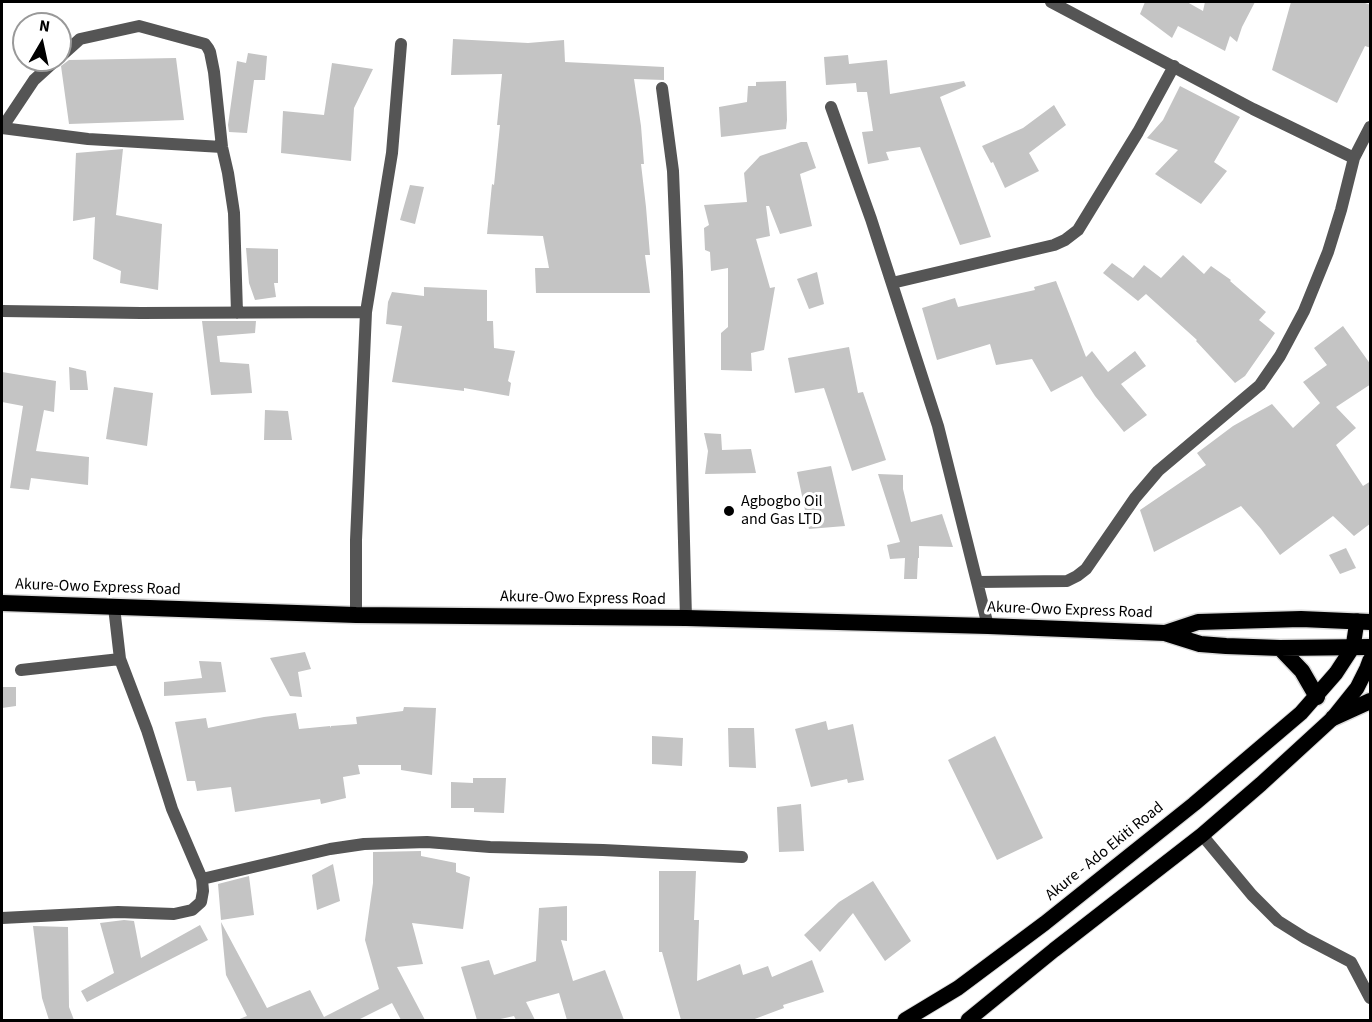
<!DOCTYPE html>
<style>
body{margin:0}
#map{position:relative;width:1372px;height:1022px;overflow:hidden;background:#fff;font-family:"Source Sans 3",sans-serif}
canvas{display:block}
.frame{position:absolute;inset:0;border:3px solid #000;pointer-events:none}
.north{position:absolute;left:12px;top:12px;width:60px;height:60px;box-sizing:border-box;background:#fff;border:2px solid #999;border-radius:50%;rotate:9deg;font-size:16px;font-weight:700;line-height:24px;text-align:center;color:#000}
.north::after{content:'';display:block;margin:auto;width:21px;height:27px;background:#000;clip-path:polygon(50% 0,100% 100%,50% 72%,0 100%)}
</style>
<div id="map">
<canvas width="1372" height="1022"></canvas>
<div class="frame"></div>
<div class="north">N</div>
</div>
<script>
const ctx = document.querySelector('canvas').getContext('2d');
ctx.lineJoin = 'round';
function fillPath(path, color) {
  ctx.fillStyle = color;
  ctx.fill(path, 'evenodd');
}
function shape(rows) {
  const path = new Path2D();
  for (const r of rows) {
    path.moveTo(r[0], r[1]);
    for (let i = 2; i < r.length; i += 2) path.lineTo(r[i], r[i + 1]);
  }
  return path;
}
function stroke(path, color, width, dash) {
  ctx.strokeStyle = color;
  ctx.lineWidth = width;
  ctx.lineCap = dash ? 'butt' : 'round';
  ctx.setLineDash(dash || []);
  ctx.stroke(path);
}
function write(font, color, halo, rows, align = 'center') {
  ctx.font = font + ' "Source Sans 3",sans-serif';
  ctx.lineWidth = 6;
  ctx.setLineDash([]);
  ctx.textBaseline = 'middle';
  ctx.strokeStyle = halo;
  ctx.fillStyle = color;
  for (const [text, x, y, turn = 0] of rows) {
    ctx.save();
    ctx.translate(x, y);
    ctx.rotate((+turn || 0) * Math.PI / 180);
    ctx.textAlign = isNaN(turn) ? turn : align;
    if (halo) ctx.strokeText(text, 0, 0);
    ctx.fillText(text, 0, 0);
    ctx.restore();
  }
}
fillPath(shape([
 [1145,2,1187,2,1203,11,1205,2,1255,2,1242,27,1237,42,1230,36,1225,51,1178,26,1172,38,1140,14],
 [1291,2,1362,2,1371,5,1371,48,1365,46,1337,103,1272,70],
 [453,39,528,43,564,40,565,62,664,67,664,80,634,79,641,126,644,164,641,164,646,207,650,255,645,255,650,293,536,293,535,268,549,268,543,236,487,234,492,184,494,185,500,125,497,125,502,74,451,75],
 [248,53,267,56,265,80,254,80,247,133,229,132,228,125,237,61,246,63],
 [848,55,849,64,887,60,890,94,964,81,966,86,940,97,991,237,960,245,920,147,886,152,889,160,868,164,862,132,873,131,867,92,857,92,856,83,826,85,824,57],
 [176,58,184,120,69,124,61,66,69,60],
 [332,63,373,69,354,108,351,161,281,153,283,111,324,115],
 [786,81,787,120,786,129,721,137,719,107,747,102,748,86,756,86,756,82],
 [1180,86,1240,117,1214,162,1227,171,1201,204,1155,174,1178,150,1147,138,1163,120],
 [1054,105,1066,125,1029,153,1039,171,1005,188,993,162,991,163,982,146,1023,128],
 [801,142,807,142,816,168,800,174,812,226,780,234,769,206,766,206,770,236,756,239,770,288,775,287,764,350,751,353,752,371,721,370,721,333,728,327,728,268,711,271,710,252,705,250,704,228,709,225,704,205,747,202,744,173,760,156],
 [123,149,116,215,162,224,158,290,120,283,121,271,93,259,95,217,73,221,76,153],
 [410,185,424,187,415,224,400,220],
 [246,248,278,249,278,283,274,283,276,297,255,300,249,283],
 [1183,255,1204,274,1211,266,1231,280,1230,281,1266,312,1259,320,1275,333,1245,376,1235,383,1196,341,1197,340,1146,294,1138,301,1103,273,1112,263,1133,278,1144,265,1161,278],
 [817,272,824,304,809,309,797,279],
 [1056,281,1086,357,1092,351,1108,372,1135,351,1146,366,1121,384,1147,415,1124,432,1095,396,1082,376,1051,392,1032,359,996,365,990,344,937,360,922,308,955,298,958,307,1035,290,1034,287],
 [424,287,487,290,487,321,493,321,494,348,515,351,508,381,511,383,509,396,464,388,464,391,392,382,402,326,386,324,388,302,392,292,424,296],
 [202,321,256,321,255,333,217,336,220,362,249,364,252,393,211,395],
 [1343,326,1371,365,1371,384,1336,407,1356,428,1336,445,1363,486,1371,481,1371,523,1354,536,1333,516,1280,555,1261,529,1241,506,1154,552,1140,510,1206,465,1197,453,1233,426,1272,404,1293,428,1320,403,1303,382,1327,365,1314,348],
 [849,347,858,393,863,392,886,460,852,471,824,388,795,393,788,358],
 [69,367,86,371,88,390,70,390],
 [2,372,56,381,54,412,44,410,36,451,89,457,88,485,31,478,29,490,10,488,23,406,2,402],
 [114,387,153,393,147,446,106,439],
 [265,410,288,411,292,440,264,440],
 [704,433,721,434,722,450,751,449,756,473,705,474,708,451],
 [831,466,845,526,809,529,797,472],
 [878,474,903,475,903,489,911,522,942,514,953,547,919,546,919,558,918,558,917,579,904,579,905,558,890,559,887,545,900,542],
 [1346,548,1356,568,1340,574,1329,555],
 [305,652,311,669,298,672,302,697,290,696,270,658],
 [199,661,221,662,226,692,164,696,164,682,202,678],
 [2,687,16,687,16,706,2,708],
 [404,707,436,708,432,775,401,770,401,765,358,765,360,774,343,777,346,798,321,804,320,799,235,812,231,787,197,791,195,781,187,781,175,722,206,718,208,728,264,717,296,713,299,729,330,726,330,728,331,726,357,724,356,717,403,711],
 [826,721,828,730,853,724,864,780,848,783,847,779,811,787,795,729],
 [728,728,754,728,756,768,729,767],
 [652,736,683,738,682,766,652,764],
 [995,736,1043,838,997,860,948,760],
 [473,778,506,778,504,813,474,812,474,808,451,808,451,782,473,783],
 [801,804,804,851,779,852,777,807],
 [421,851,421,856,456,863,456,872,470,877,463,929,412,923,423,964,397,967,425,1020,401,1020,392,1003,358,1020,237,1020,247,1016,226,975,221,922,267,1008,310,990,324,1017,379,989,365,940,373,883,373,852],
 [333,864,340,901,317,910,312,875],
 [659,871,696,871,694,920,699,920,697,981,740,964,743,975,768,966,772,977,812,960,824,992,783,1005,784,1008,752,1020,681,1020,662,952,659,952],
 [249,876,254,915,221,920,218,884],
 [873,881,911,941,885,961,853,913,820,952,804,935,839,902],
 [567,906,567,941,561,940,573,981,605,970,624,1020,567,1020,559,993,526,1002,535,1020,516,1020,514,1016,496,1020,477,1020,461,967,489,960,494,975,536,961,539,908],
 [124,920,134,921,141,958,200,925,208,940,87,1002,81,991,114,973,100,923],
 [33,926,68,927,69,1007,74,1020,49,1020,42,998]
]), '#c4c4c4');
const primary = shape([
 [905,1020,958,988,1045,923,1194,804,1301,713,1336,673,1353,647,1357,621],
 [968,1020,1054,950,1202,835,1261,784,1333,718,1357,688,1367,668,1370,660]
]);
const trunk = shape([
 [2,603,356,615,686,618,988,626,1165,633,1200,644,1226,646,1280,648,1370,647],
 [1165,633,1198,622,1301,619,1370,622],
 [1280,648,1302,671,1317,697],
 [1333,718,1370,701]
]);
stroke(primary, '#dbdbdb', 17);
stroke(trunk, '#dbdbdb', 19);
stroke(shape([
 [1051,2,1253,109,1354,158],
 [60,57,80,39,139,26,205,44,208,48,210,52,214,72,222,147,228,173,234,213,237,313],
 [662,88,673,171,677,272,686,618],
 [831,107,871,219,938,426,988,626],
 [2,128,88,139,222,147],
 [2,128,34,80,56,60],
 [892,283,1054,245,1065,240,1078,230,1138,132,1174,66],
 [2,311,141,313,366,312],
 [977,582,1067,581,1077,576,1086,569,1135,498,1158,471,1260,385,1280,356,1304,311,1328,252,1341,210,1354,158,1370,127],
 [356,615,356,540,366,312,392,153,401,44],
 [21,670,120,659],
 [1202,835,1252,895,1278,921,1305,938,1351,962,1370,998],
 [202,879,330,849,364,844,427,842,490,847,603,850,742,857],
 [2,918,118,912,174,914,192,910,201,902,203,891,202,879,172,809,147,730,120,659,114,607]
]), '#555', 12);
stroke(primary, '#000', 15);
stroke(trunk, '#000', 16);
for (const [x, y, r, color] of [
 [729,511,6,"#000"]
]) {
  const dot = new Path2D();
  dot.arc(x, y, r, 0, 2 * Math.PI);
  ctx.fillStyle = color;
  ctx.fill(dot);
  stroke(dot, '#fff', 2);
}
write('16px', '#000', '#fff', [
 ["Agbogbo Oil",741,502],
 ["and Gas LTD",741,520]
], 'left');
write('16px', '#000', '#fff', [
 ["Akure-Owo Express Road",98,588,2],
 ["Akure-Owo Express Road",583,599,1],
 ["Akure-Owo Express Road",1070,611,2],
 ["Akure - Ado Ekiti Road",1105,852,-39]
]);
</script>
